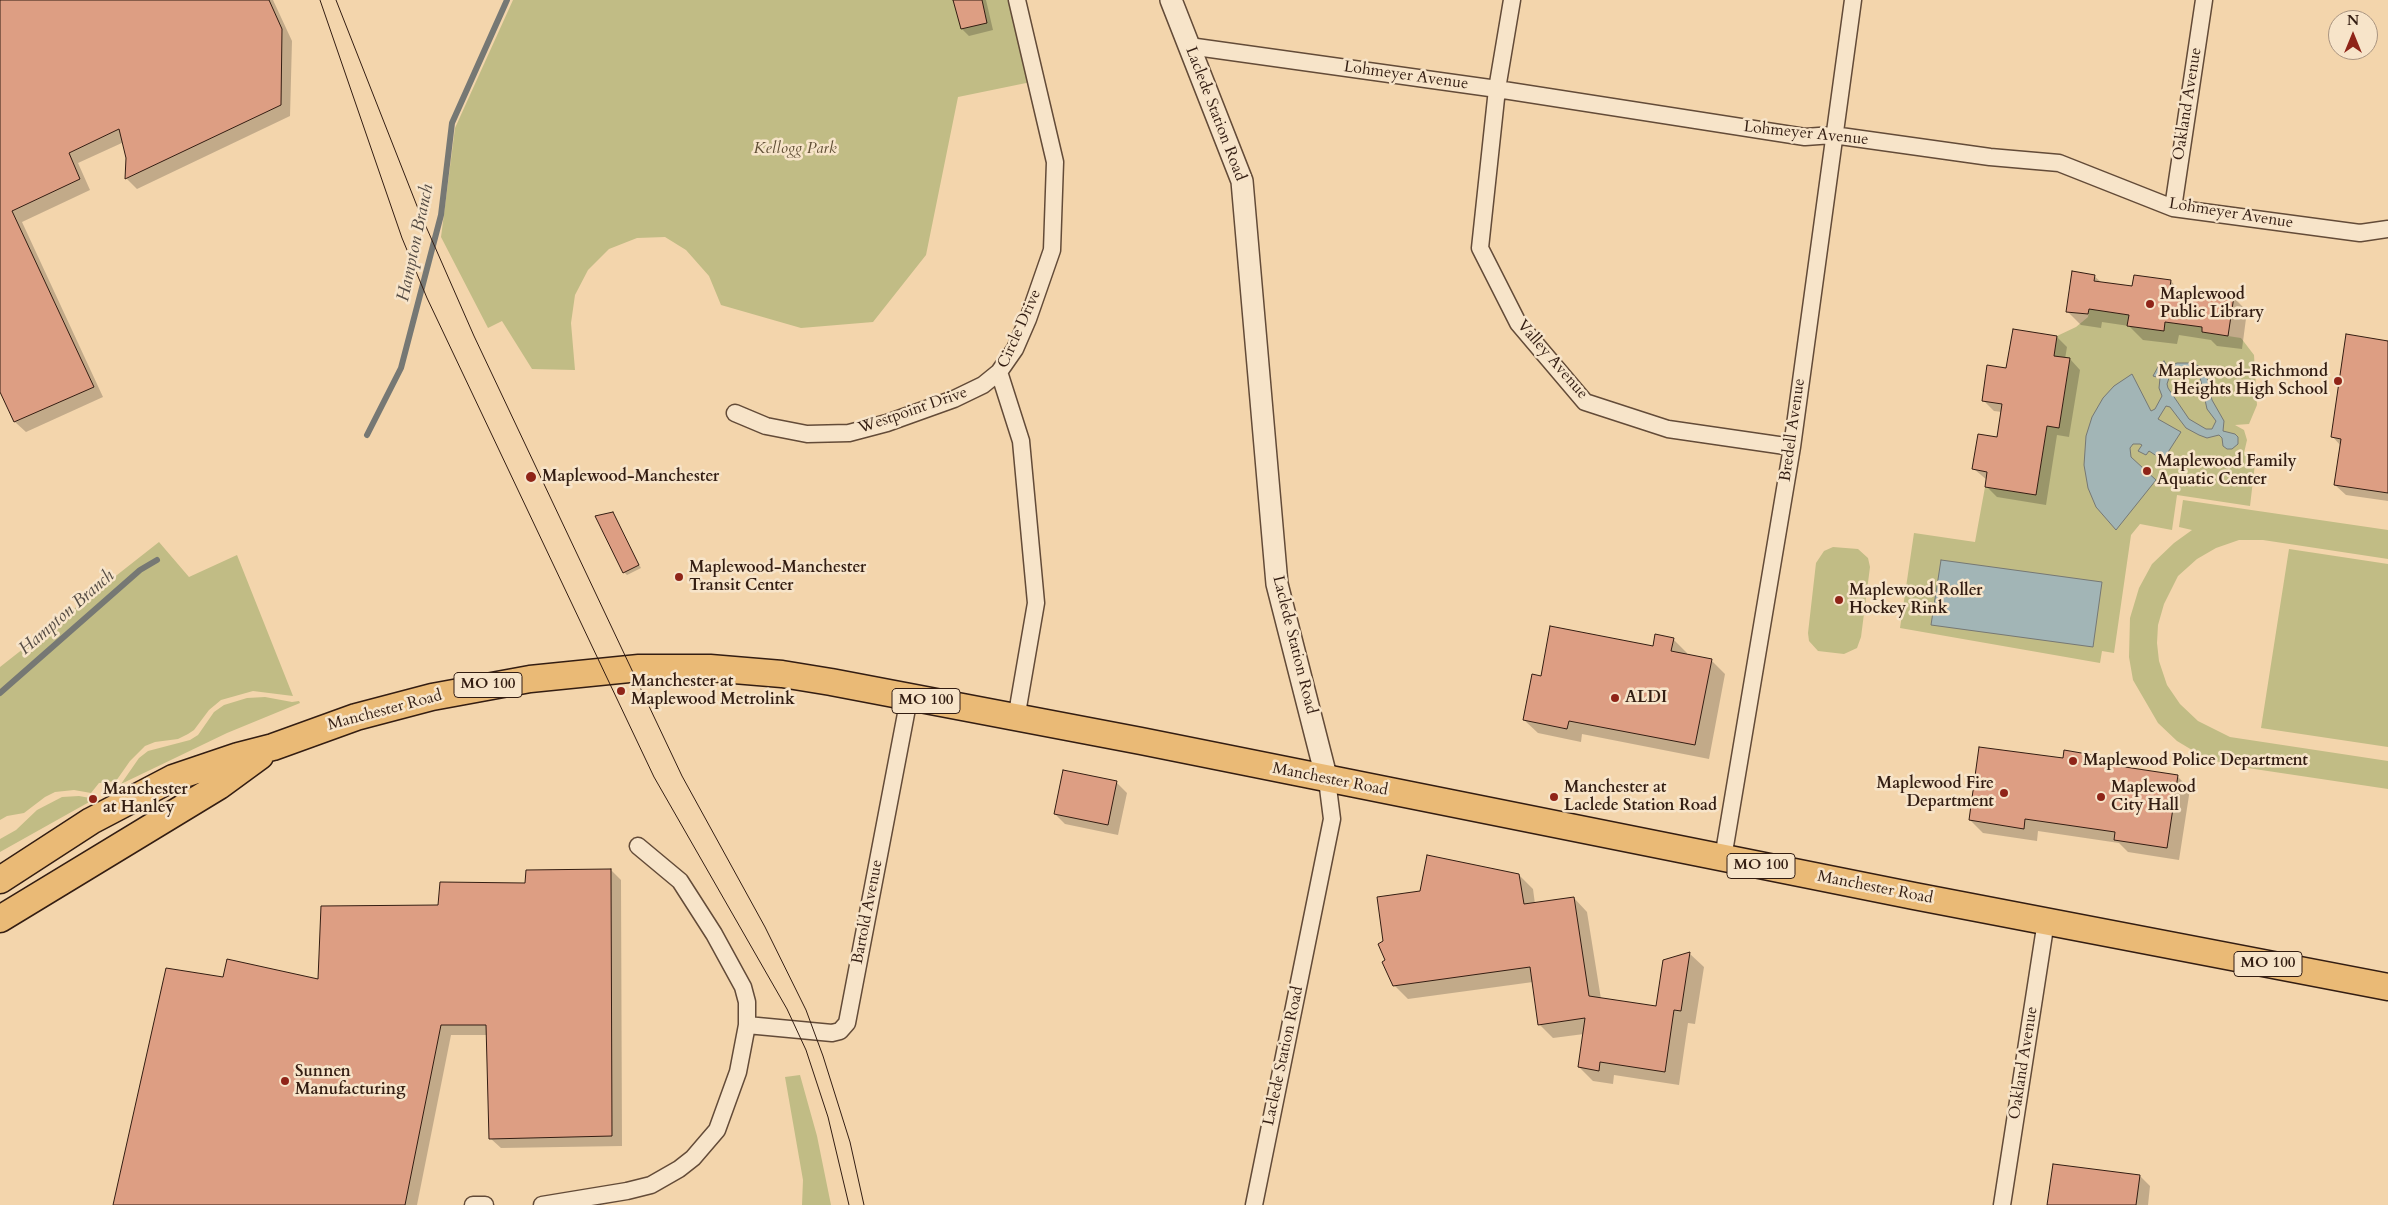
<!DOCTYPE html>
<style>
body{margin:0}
#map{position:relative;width:2388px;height:1205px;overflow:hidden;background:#f3d5ac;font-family:Cardo,serif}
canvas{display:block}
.north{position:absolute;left:2328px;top:10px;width:50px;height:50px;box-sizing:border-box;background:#f7e4c9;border:1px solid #a99480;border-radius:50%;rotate:0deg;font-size:14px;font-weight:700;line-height:20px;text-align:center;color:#331d12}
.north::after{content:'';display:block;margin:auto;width:18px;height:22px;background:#8f2418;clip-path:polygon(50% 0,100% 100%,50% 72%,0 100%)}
</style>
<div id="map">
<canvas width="2388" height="1205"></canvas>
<div class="north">N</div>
</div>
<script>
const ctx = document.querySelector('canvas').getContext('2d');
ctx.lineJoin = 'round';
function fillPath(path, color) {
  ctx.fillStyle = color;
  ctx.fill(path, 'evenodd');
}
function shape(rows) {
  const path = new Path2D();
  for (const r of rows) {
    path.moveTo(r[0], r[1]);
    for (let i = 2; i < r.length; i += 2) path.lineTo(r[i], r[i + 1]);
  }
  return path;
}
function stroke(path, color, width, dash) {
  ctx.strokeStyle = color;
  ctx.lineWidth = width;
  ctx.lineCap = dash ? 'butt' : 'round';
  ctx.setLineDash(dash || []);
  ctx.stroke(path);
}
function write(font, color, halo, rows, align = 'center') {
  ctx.font = font + ' Cardo,serif';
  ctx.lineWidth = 5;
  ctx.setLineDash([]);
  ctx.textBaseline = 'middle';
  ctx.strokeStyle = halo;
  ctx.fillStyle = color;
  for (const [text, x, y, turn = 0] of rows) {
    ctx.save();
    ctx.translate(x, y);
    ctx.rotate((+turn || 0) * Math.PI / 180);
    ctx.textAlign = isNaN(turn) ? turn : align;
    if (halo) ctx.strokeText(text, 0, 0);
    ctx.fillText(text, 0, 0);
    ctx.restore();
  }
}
fillPath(shape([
 [513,0,1011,0,1031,82,958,97,926,255,873,322,801,328,721,305,709,276,686,250,665,237,637,238,609,249,588,270,575,295,571,323,575,370,532,369,502,321,488,328,441,237,455,128],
 [2089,309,2129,315,2128,326,2164,331,2165,322,2202,327,2202,332,2241,338,2254,355,2257,405,2249,424,2235,425,2244,430,2247,440,2244,453,2256,455,2250,506,2177,495,2172,530,2140,524,2131,535,2114,653,2102,651,2100,663,1900,628,1914,533,1975,542,1985,487,2036,495,2047,426,2059,427,2070,359,2054,356,2057,336,2076,327,2088,317],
 [2183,500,2388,530,2388,559,2263,540,2239,540,2216,548,2197,559,2178,576,2164,604,2158,625,2157,643,2159,661,2167,685,2180,704,2198,721,2230,737,2388,761,2388,789,2241,767,2207,759,2177,741,2158,723,2133,680,2129,657,2130,618,2139,588,2152,564,2174,543,2192,530,2179,527],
 [159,542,189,577,237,555,293,696,253,691,221,700,209,710,194,730,188,734,178,739,155,742,145,746,130,761,116,781,99,783,91,793,74,790,55,792,45,797,24,813,7,816,0,820,0,667],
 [1833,547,1858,549,1868,558,1870,567,1861,637,1857,648,1844,654,1818,651,1809,641,1808,633,1816,563,1824,551],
 [2289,549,2388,564,2388,747,2261,728],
 [265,697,292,702,299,701,300,703,227,733,121,784,139,758,148,751,190,740,198,735,214,712,224,705,247,698],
 [79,796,90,798,91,801,0,852,0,839,16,830,37,810,62,797],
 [800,1075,817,1136,831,1205,802,1205,803,1180,785,1077]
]), '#c1bc85');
const water = shape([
 [2164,361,2168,367,2177,363,2192,363,2205,369,2212,400,2224,421,2223,431,2235,434,2238,437,2238,444,2232,449,2227,449,2223,446,2222,438,2219,435,2207,438,2199,435,2186,428,2170,407,2166,406,2158,419,2181,432,2163,460,2149,451,2146,455,2138,451,2142,445,2140,444,2133,444,2130,448,2131,457,2156,480,2116,530,2096,507,2088,488,2084,465,2086,436,2092,417,2103,398,2114,386,2132,374,2151,411,2155,409,2162,396,2159,388,2160,378,2153,376,2159,365,2164,361],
 [2178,372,2195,372,2200,377,2207,409,2216,421,2212,429,2206,429,2189,419,2168,388,2167,384,2170,375,2178,372],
 [1941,560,2102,582,2093,647,1931,625,1941,560]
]);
fillPath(water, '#a2b5b6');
stroke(water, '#767874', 1);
fillPath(shape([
 [0,0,273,0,292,41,290,116,137,189,127,179,127,158,124,142,78,163,90,190,22,222,103,397,26,432,15,422,0,389],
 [955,0,986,0,993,30,969,36,962,29],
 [2094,276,2102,283,2133,287,2171,281,2184,297,2210,300,2233,297,2247,311,2242,349,2217,346,2211,340,2179,335,2177,344,2143,340,2129,326,2102,322,2101,328,2081,325,2067,311],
 [2057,337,2067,347,2065,359,2070,359,2080,370,2069,437,2057,435,2046,505,1997,497,1986,486,1987,480,1974,469,1998,439,2002,412,1994,411,1983,400,2008,369],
 [2388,342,2388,501,2346,495,2335,485,2341,446,2332,436],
 [612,513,641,568,627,575,624,572],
 [1673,639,1687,653,1687,655,1711,660,1725,674,1709,759,1582,734,1581,742,1538,733,1524,720,1542,678,1654,647],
 [2093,756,2101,764,2177,776,2190,789,2179,860,2128,852,2119,843,2038,831,2037,841,1983,833,1970,820,2064,760],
 [1116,782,1127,793,1118,835,1065,824,1055,814],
 [611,870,621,880,622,1146,501,1148,490,1138,488,1035,451,1035,417,1205,115,1205,224,979,319,980,439,907,526,884],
 [1519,875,1533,889,1535,904,1574,898,1587,912,1601,999,1658,1007,1665,961,1690,954,1704,967,1695,1024,1688,1023,1679,1085,1614,1075,1613,1084,1593,1081,1579,1067,1584,1034,1553,1038,1539,1024,1533,982,1408,999,1394,985,1387,961,1385,942,1421,892],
 [2140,1176,2150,1186,2148,1205,2048,1205]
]), '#0003');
stroke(shape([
 [367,435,401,368,441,215,452,123,507,0],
 [0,693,140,570,157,560]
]), '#767874', 6);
const building = shape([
 [0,0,269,0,282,29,281,105,125,179,126,158,119,129,69,153,80,179,12,211,94,387,14,422,0,392,0,0],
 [953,0,982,0,987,23,961,29,953,0],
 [2072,271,2095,275,2094,281,2132,286,2134,275,2171,280,2169,294,2208,299,2209,293,2234,296,2228,336,2202,332,2202,327,2165,322,2164,331,2127,326,2129,315,2089,309,2088,314,2066,312,2072,271],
 [2013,329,2057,336,2054,356,2070,358,2059,428,2047,426,2036,495,1985,487,1987,472,1972,469,1978,434,1997,437,2002,404,1982,401,1987,365,2006,368,2013,329],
 [2346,334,2388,341,2388,493,2334,485,2341,439,2331,437,2346,334],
 [613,512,639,565,623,573,595,516,613,512],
 [1550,626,1653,646,1655,634,1674,638,1671,651,1712,659,1695,745,1569,721,1567,729,1523,720,1532,674,1541,676,1550,626],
 [1979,747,2063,758,2064,750,2093,755,2092,762,2178,775,2167,848,2114,840,2115,832,2025,819,2024,829,1969,820,1979,747],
 [1063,770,1117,781,1108,825,1054,814,1063,770],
 [1427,855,1519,874,1524,904,1574,897,1589,996,1656,1006,1663,960,1690,952,1681,1011,1674,1010,1665,1072,1600,1062,1599,1071,1578,1067,1585,1018,1538,1025,1530,967,1393,986,1382,962,1385,960,1378,944,1383,941,1377,897,1420,891,1427,855],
 [611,869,612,1136,489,1139,486,1025,441,1025,405,1205,113,1205,166,968,223,977,227,959,318,979,321,906,438,905,440,882,525,883,526,870,611,869],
 [2053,1164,2140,1175,2136,1205,2047,1205,2053,1164]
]);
fillPath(building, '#dd9e83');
stroke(building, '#331d12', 1);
const minor = shape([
 [1512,0,1497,89,1480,248,1518,323,1585,402,1668,429,1792,447],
 [1189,46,1497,89,1805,137,1833,135,1990,157,2059,163,2173,208,2360,233,2388,229],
 [2173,208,2204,0],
 [999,372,1021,441,1036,603,1016,719],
 [735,413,766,426,807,434,849,433,887,423,954,399,983,385,999,372,1015,349,1028,319,1052,250,1055,162,1017,0],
 [638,846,680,881,714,934,743,987,747,1002,747,1025],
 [1723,858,1792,447,1853,0],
 [473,1205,485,1205],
 [542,1205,627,1191,651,1185,679,1169,693,1158,717,1130,738,1072,747,1025,832,1033,840,1031,847,1023,909,698],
 [1254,1205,1332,819,1327,780],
 [2002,1205,2046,921]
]);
const tertiary = shape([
 [1171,0,1242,181,1277,584,1327,780]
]);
const primary = shape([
 [0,880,91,821,173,778,238,756,273,747,356,717,432,697,530,679,639,668,710,668,782,674,831,682,1141,741,1914,896,2388,987],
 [0,919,219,786,260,756]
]);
stroke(minor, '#634b38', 19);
stroke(tertiary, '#634b38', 24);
stroke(primary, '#331d12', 29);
stroke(minor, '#f7e4c9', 16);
stroke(tertiary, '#f7e4c9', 21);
stroke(primary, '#eaba76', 26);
stroke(shape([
 [320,0,402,238,427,298,654,777,787,1009,806,1050,828,1117,849,1205],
 [336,0,417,206,474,336,682,776,765,927,806,1010,823,1056,850,1142,864,1205]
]), '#331d12', 1);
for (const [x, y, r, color] of [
 [2150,304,5,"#8f2418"],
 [2338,381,5,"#8f2418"],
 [2147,471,5,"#8f2418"],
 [531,477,6,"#8f2418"],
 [679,577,5,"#8f2418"],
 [1839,600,5,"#8f2418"],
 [621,691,5,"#8f2418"],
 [1615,698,5,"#8f2418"],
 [2073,761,5,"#8f2418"],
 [2004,793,5,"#8f2418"],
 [1554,797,5,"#8f2418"],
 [2101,797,5,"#8f2418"],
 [93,799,5,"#8f2418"],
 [285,1081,5,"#8f2418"]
]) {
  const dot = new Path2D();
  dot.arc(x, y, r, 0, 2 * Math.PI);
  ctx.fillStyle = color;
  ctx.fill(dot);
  stroke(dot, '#f7e4c9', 2);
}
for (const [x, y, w] of [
 [488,685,68],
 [926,701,68],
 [1761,866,68],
 [2268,964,68]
]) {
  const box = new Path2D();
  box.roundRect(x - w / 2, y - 12.5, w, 25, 4);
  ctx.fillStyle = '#f7e4c9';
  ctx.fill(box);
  stroke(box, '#331d12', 1);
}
write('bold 15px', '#331d12', null, [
 ["MO 100",488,685],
 ["MO 100",926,701],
 ["MO 100",1761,866],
 ["MO 100",2268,964]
]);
write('16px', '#331d12', '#f7e4c9', [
 ["Lohmeyer Avenue",1406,76,8],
 ["Oakland Avenue",2188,104,-81],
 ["Laclede Station Road",1215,114,69],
 ["Lohmeyer Avenue",1806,134,6],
 ["Lohmeyer Avenue",2231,214,9],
 ["Circle Drive",1020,329,-66],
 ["Valley Avenue",1552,360,49],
 ["Westpoint Drive",913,411,-19],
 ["Bredell Avenue",1793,430,-82],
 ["Laclede Station Road",1294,645,76],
 ["Manchester Road",385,711,-15],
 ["Manchester Road",1330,780,11],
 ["Manchester Road",1875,888,11],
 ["Bartold Avenue",868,912,-79],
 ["Laclede Station Road",1284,1056,-78],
 ["Oakland Avenue",2024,1063,-81]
]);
write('italic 16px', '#5e4d34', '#f7e4c9', [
 ["Kellogg Park",795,149]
]);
write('bold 16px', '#331d12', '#f7e4c9', [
 ["Maplewood",2160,295],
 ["Public Library",2160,313],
 ["Maplewood-Richmond",2328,372,"right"],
 ["Heights High School",2328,390,"right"],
 ["Maplewood Family",2157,462],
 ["Aquatic Center",2157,480],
 ["Maplewood-Manchester",542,477],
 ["Maplewood-Manchester",689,568],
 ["Transit Center",689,586],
 ["Maplewood Roller",1849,591],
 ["Hockey Rink",1849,609],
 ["Manchester at",631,682],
 ["Maplewood Metrolink",631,700],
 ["ALDI",1625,698],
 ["Maplewood Police Department",2083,761],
 ["Maplewood Fire",1994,784,"right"],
 ["Department",1994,802,"right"],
 ["Manchester at",1564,788],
 ["Laclede Station Road",1564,806],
 ["Maplewood",2111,788],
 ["City Hall",2111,806],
 ["Manchester",103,790],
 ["at Hanley",103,808],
 ["Sunnen",295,1072],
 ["Manufacturing",295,1090]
], 'left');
write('italic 18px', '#544b43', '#f7e4c9', [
 ["Hampton Branch",416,243,-78],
 ["Hampton Branch",67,613,-41]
]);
</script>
